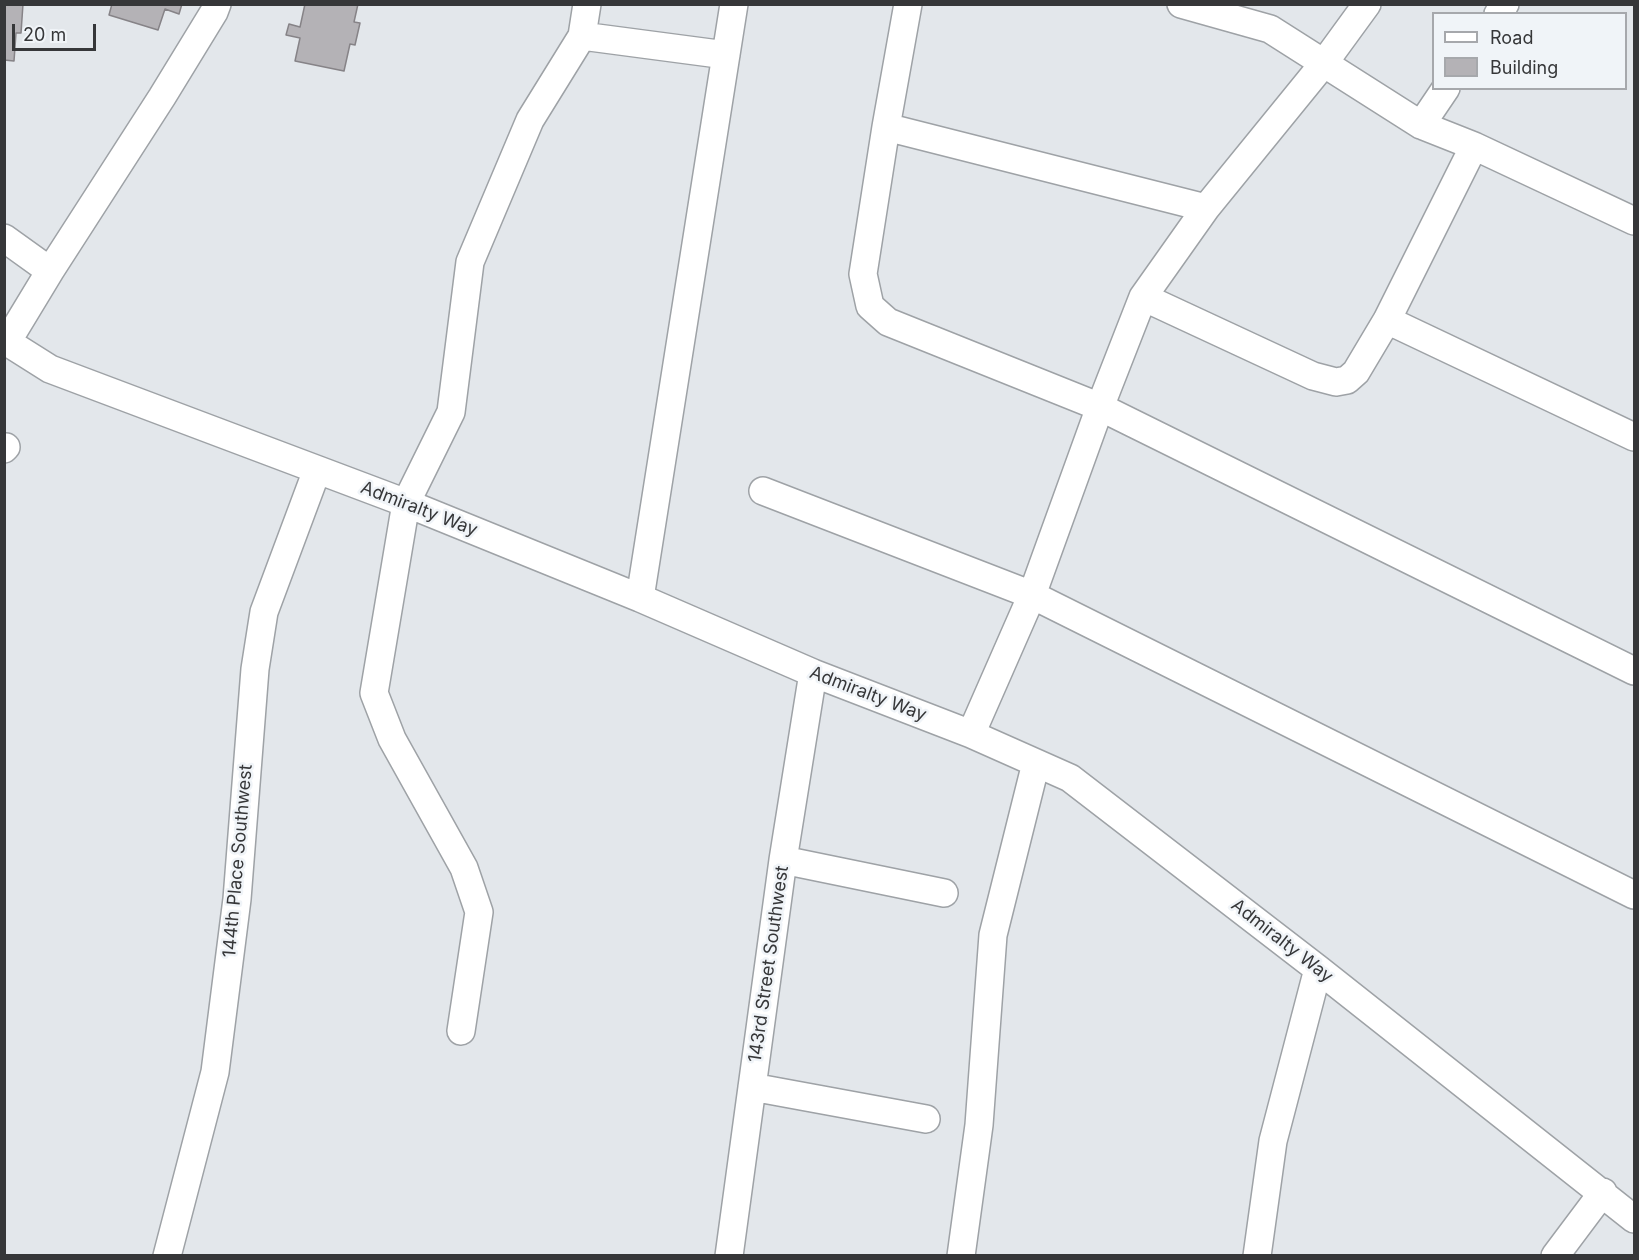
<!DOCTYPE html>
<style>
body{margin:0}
#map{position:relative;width:1639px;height:1260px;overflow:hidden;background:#e3e7eb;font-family:Inter,sans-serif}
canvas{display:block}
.frame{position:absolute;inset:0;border:6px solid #363739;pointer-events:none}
.legend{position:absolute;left:1432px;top:12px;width:195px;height:78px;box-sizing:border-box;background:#f0f4f8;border:2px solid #a6a8ac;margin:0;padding:8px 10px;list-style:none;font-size:18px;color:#363739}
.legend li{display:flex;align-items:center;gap:12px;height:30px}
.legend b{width:30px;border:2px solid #a6a8ac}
.scale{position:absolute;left:12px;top:24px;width:84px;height:27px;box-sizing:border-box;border:3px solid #363739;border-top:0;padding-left:8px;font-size:18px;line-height:21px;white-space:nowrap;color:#363739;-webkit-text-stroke:4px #f0f4f8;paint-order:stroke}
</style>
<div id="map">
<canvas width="1639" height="1260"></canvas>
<div class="frame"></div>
<ul class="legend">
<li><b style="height:8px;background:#fff"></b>Road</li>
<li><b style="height:16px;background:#b4b2b6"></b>Building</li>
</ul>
<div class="scale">20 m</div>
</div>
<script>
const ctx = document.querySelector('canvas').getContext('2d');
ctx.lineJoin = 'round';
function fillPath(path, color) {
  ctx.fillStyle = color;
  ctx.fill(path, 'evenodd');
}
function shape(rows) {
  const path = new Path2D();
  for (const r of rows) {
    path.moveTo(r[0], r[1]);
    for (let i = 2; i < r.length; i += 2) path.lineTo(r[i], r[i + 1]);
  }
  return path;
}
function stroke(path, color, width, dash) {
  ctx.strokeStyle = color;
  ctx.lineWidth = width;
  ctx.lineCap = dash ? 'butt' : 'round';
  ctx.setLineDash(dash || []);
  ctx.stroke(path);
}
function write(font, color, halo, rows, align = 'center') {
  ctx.font = font + ' Inter,sans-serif';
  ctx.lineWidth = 5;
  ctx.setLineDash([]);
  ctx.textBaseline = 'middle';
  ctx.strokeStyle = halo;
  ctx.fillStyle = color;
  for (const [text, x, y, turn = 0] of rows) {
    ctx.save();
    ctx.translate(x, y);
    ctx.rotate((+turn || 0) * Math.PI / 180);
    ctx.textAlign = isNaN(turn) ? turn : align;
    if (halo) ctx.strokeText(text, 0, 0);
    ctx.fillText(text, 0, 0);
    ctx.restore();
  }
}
const building = shape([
 [4,4,23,4,21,33,16,33,14,61,4,60,4,4],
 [112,4,182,4,179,14,165,9,158,30,109,15,112,4],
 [305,4,358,4,354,22,360,23,355,45,350,44,344,71,295,61,300,38,286,35,289,24,300,27,305,4]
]);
fillPath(building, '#b4b2b6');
stroke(building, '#868387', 1.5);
const minor = shape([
 [908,4,886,127,863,274,870,306,888,322,1100,407,1634,671],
 [1181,4,1270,29,1421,125,1474,146,1634,221],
 [1498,14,1505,4],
 [582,36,726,55],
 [1421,125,1446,88],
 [886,127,1206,208],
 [4,238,50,271],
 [1143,297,1313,376,1336,382,1347,380,1356,372,1387,320,1474,146],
 [1387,320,1634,437],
 [4,340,50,369,406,503,640,598,813,673,971,734,1070,778,1318,969,1634,1219],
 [7,342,50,271,162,97,214,12,217,4],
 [4,449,6,447],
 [763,491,1032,595,1634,895],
 [640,598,734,4],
 [971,734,1032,595,1100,407,1143,297,1206,208,1324,63,1367,4],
 [783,860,944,893],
 [461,1031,479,912,464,868,392,739,374,693,406,503,451,412,470,262,530,120,582,36,587,4],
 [752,1087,926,1119],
 [167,1256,215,1072,237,899,255,669,264,612,317,470],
 [729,1256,783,860,813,673],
 [961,1256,979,1125,993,935,1036,763],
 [1257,1256,1273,1141,1318,969],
 [1555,1256,1603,1192]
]);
stroke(minor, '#9ea2a6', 30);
stroke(minor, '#fff', 27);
write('18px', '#363739', '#f0f4f8', [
 ["Admiralty Way",419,509,21],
 ["Admiralty Way",868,694,21],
 ["144th Place Southwest",238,861,-85],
 ["Admiralty Way",1282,941,38],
 ["143rd Street Southwest",769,964,-82]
]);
</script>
